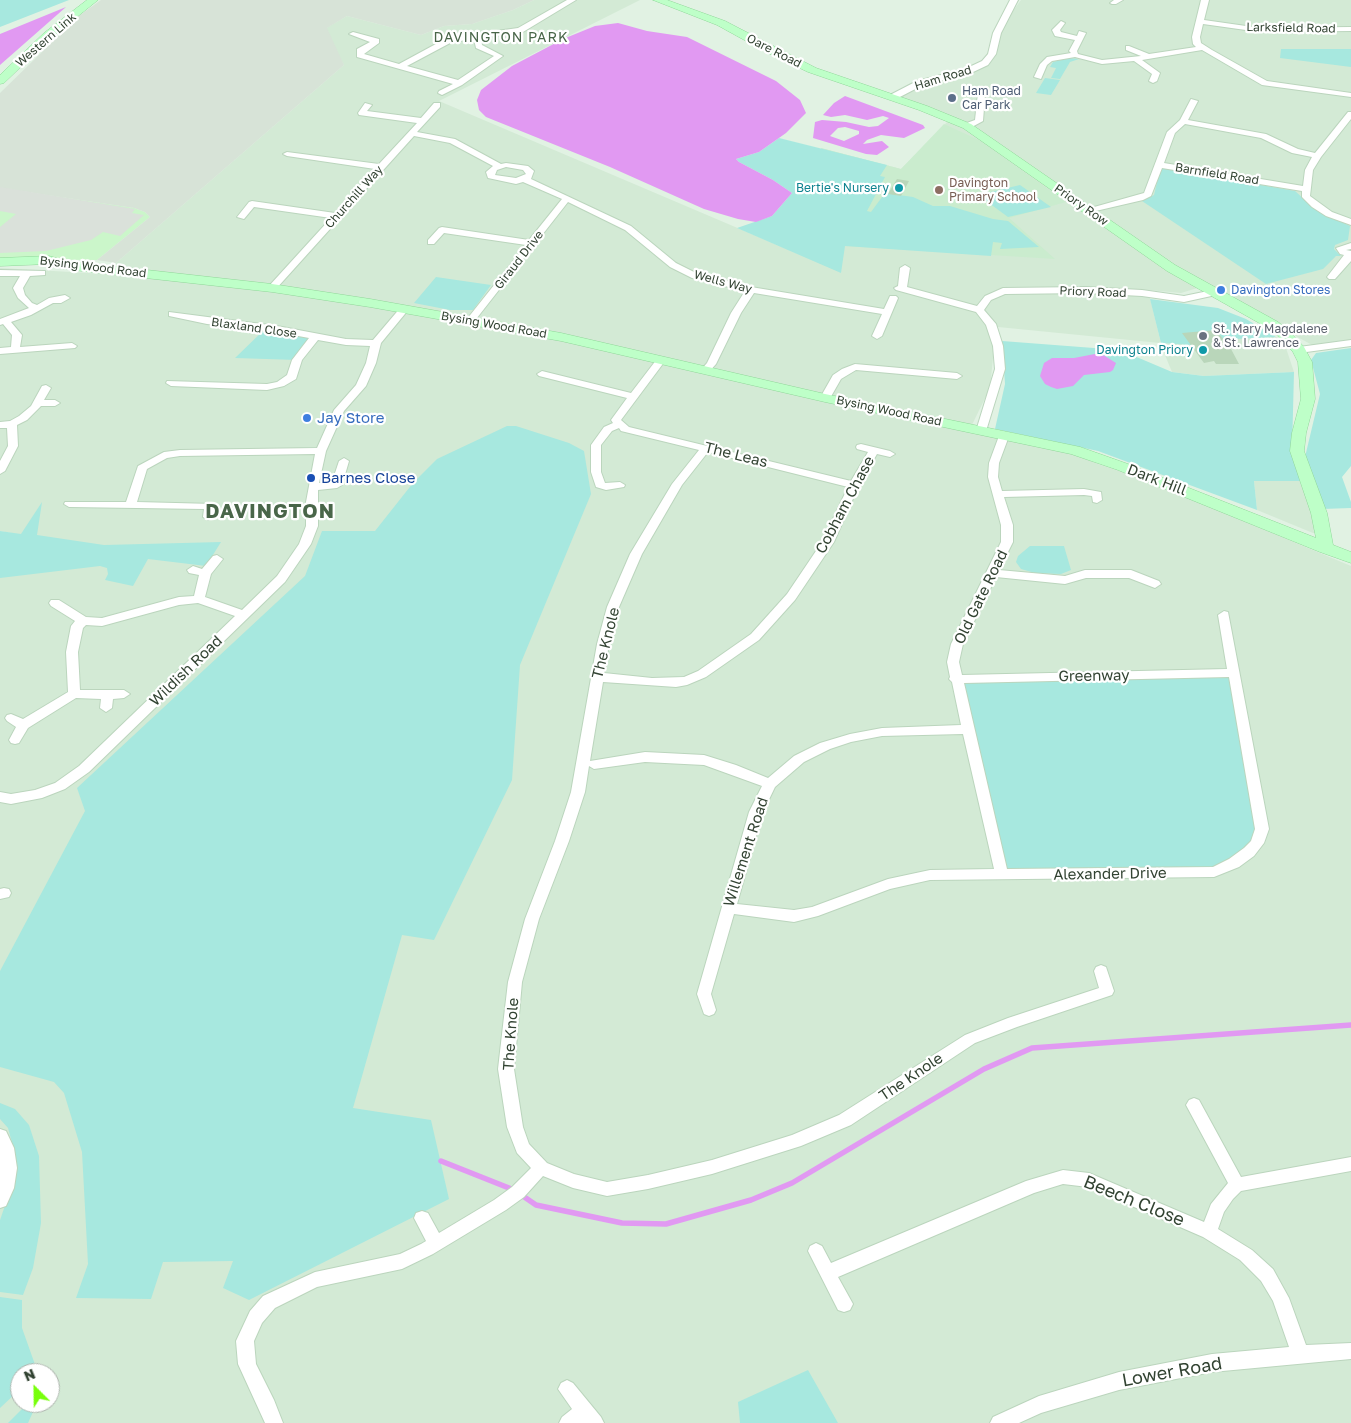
<!DOCTYPE html>
<style>
body{margin:0}
#map{position:relative;width:1351px;height:1423px;overflow:hidden;background:#e1f2e3;font-family:"Golos Text",sans-serif}
canvas{display:block}
.north{position:absolute;left:10px;top:1363px;width:50px;height:50px;box-sizing:border-box;background:#fff;border:1px solid #adb4ad;border-radius:50%;rotate:337deg;font-size:14px;font-weight:700;line-height:20px;text-align:center;color:#324332}
.north::after{content:'';display:block;margin:auto;width:18px;height:22px;background:#78ff0b;clip-path:polygon(50% 0,100% 100%,50% 72%,0 100%)}
</style>
<div id="map">
<canvas width="1351" height="1423"></canvas>
<div class="north">N</div>
</div>
<script>
const ctx = document.querySelector('canvas').getContext('2d');
ctx.lineJoin = 'round';
function fillPath(path, color) {
  ctx.fillStyle = color;
  ctx.fill(path, 'evenodd');
}
function shape(rows) {
  const path = new Path2D();
  for (const r of rows) {
    path.moveTo(r[0], r[1]);
    for (let i = 2; i < r.length; i += 2) path.lineTo(r[i], r[i + 1]);
  }
  return path;
}
function stroke(path, color, width, dash) {
  ctx.strokeStyle = color;
  ctx.lineWidth = width;
  ctx.lineCap = dash ? 'butt' : 'round';
  ctx.setLineDash(dash || []);
  ctx.stroke(path);
}
function write(font, color, halo, rows, align = 'center') {
  ctx.font = font + ' "Golos Text",sans-serif';
  ctx.lineWidth = 4.5;
  ctx.setLineDash([]);
  ctx.textBaseline = 'middle';
  ctx.strokeStyle = halo;
  ctx.fillStyle = color;
  for (const [text, x, y, turn = 0] of rows) {
    ctx.save();
    ctx.translate(x, y);
    ctx.rotate((+turn || 0) * Math.PI / 180);
    ctx.textAlign = isNaN(turn) ? turn : align;
    if (halo) ctx.strokeText(text, 0, 0);
    ctx.fillText(text, 0, 0);
    ctx.restore();
  }
}
fillPath(shape([
 [534,0,640,0,439,101,841,272,821,148,901,169,952,117,901,98,906,90,985,63,997,33,1021,0,1351,0,1351,341,1314,346,1204,286,1181,293,1148,290,1161,343,1191,345,1199,344,1197,341,1276,337,1286,348,1294,372,1204,376,1172,372,1160,343,988,326,994,348,990,388,969,431,1069,451,1098,464,1141,478,1351,566,1351,1423,0,1423,0,548,21,535,0,531,0,268,106,274,116,263,344,65,330,41,326,28,347,16,421,35,444,26,472,24,513,10],
 [20,1373,50,1373,50,1403,20,1403],
 [1254,481,1300,481,1320,533,1313,533,1257,510]
]), '#d3ead5');
fillPath(shape([
 [0,188,134,208,145,212,150,217,97,260,0,259]
]), '#cbf6ca');
fillPath(shape([
 [101,0,534,0,513,10,472,24,444,26,421,35,347,16,327,28,344,65,116,263,97,260,150,217,145,212,134,208,0,188,0,93,80,15]
]), '#d7e3d7');
fillPath(shape([
 [944,124,981,141,1066,202,1009,218,1055,259,845,246,821,148,901,169]
]), '#caecce');
fillPath(shape([
 [0,0,69,0,0,27],
 [1281,49,1351,49,1351,67,1280,58],
 [1069,58,1079,59,1070,62,1060,79,1051,78,1056,68,1050,67,1053,62],
 [1045,78,1060,80,1051,95,1036,93],
 [779,138,887,165,880,176,885,177,867,211,871,212,885,193,913,197,933,206,950,206,993,219,1008,221,1039,247,1000,249,1002,243,993,242,991,256,845,246,841,273,737,228,772,216,792,193,773,180,739,162,736,159,759,152],
 [1164,168,1295,191,1316,210,1350,226,1348,240,1335,245,1334,249,1341,256,1336,256,1323,269,1266,284,1142,201,1154,195,1160,170],
 [1020,185,1051,207,1008,217,978,195],
 [436,277,491,285,473,310,450,310,414,303],
 [1150,299,1218,308,1246,319,1276,337,1198,341,1200,344,1191,345,1161,343],
 [266,328,315,337,297,360,235,358],
 [1002,341,1120,350,1172,372,1204,376,1294,372,1292,451,1300,481,1254,481,1257,510,1098,451,995,429,1005,384],
 [1351,348,1351,466,1342,477,1351,502,1351,508,1322,509,1305,457,1320,394,1311,360,1316,353],
 [507,426,516,426,569,443,584,451,591,494,520,665,512,780,434,940,402,935,353,1108,431,1120,449,1199,249,1300,223,1288,233,1261,163,1262,151,1299,76,1298,88,1264,82,1152,64,1093,54,1082,0,1067,0,971,85,811,77,788,305,576,322,531,375,531,413,483,437,459],
 [42,502,37,535,104,545,221,542,206,566,148,559,133,586,105,580,108,574,107,568,100,566,0,578,0,531,21,534],
 [1030,546,1064,546,1071,570,1061,574,1035,573,1021,569,1016,562,1018,556],
 [1233,673,1257,843,1214,872,1002,875,955,679],
 [0,1103,15,1109,29,1125,39,1156,41,1223,33,1268,23,1295,0,1292,0,1220,16,1174,16,1157,8,1128,0,1119],
 [0,1297,22,1300,22,1328,38,1373,20,1373,20,1395,17,1392,0,1408],
 [808,1370,838,1423,740,1423,738,1402],
 [28,1403,37,1403,28,1423,8,1423]
]), '#a7e8df');
fillPath(shape([
 [0,187,135,209,132,213,144,215,120,236,103,232,91,240,46,251,0,253,0,227,16,214,0,211]
]), '#dae1da');
fillPath(shape([
 [66,7,0,65,0,34],
 [618,23,647,31,687,37,776,81,800,100,806,113,786,133,759,152,736,159,739,162,773,180,792,193,772,216,756,222,738,219,704,209,610,167,486,117,479,110,477,100,481,90,512,66,563,39,595,26],
 [845,96,923,125,925,128,904,138,881,135,867,140,863,144,882,141,889,147,877,155,866,154,813,138,815,122,822,120,846,122,869,127,878,126,889,118,883,116,867,120,845,115,831,117,823,115,834,103],
 [845,127,859,131,859,134,844,141,830,136,838,128],
 [1100,353,1116,363,1113,370,1110,372,1084,375,1073,386,1057,389,1051,387,1045,384,1040,376,1044,363,1052,358,1074,358]
]), '#e199f2');
stroke(shape([
 [441,1161,514,1190],
 [520,1194,536,1205,622,1223,666,1224,751,1200,792,1183,984,1069,1032,1048,1351,1025]
]), '#e199f2', 5.5);
fillPath(shape([
 [897,179,909,181,901,196,888,194],
 [1216,330,1231,349,1239,364,1216,364,1214,361,1204,363,1182,333]
]), '#b9d6ba');
const street = shape([
 [567,0,576,0,523,32,481,38,482,45,503,56,462,85,442,95,438,93,439,91,453,84,357,57,357,49,370,42,349,34,353,32,379,39,379,43,364,54,399,64,447,38,518,28,567,0],
 [474,39,476,48,494,56,458,80,407,66,452,42,474,39],
 [1010,0,1018,0,1001,33,996,54,988,65,971,73,923,85,896,99,890,99,890,95,917,81,965,69,982,61,988,54,993,33,1010,0],
 [1114,0,1123,0,1116,4,1112,4,1110,3,1114,0],
 [1201,0,1209,0,1204,20,1260,28,1351,27,1351,31,1260,32,1203,24,1200,37,1201,43,1212,50,1267,81,1351,93,1351,97,1262,85,1202,50,1142,60,1160,73,1157,81,1153,83,1149,81,1152,74,1134,61,1102,64,1075,57,1052,61,1047,65,1041,79,1034,77,1040,64,1047,57,1071,53,1069,51,1075,40,1055,36,1052,30,1061,21,1065,23,1060,30,1061,32,1077,36,1079,31,1086,33,1077,51,1078,54,1102,60,1141,56,1126,50,1126,46,1129,46,1149,54,1196,47,1193,44,1192,37,1201,0],
 [978,93,985,95,983,121,970,128,964,128,964,124,975,120,978,93],
 [1191,99,1198,101,1188,120,1266,134,1298,149,1315,153,1348,112,1351,112,1351,119,1321,157,1313,170,1310,196,1332,212,1351,219,1351,225,1326,216,1312,207,1302,197,1302,191,1162,168,1151,196,1143,200,1087,213,1087,209,1144,193,1167,132,1180,120,1191,99],
 [1185,124,1261,138,1292,153,1312,157,1305,170,1303,186,1164,163,1175,133,1185,124],
 [365,103,372,105,367,111,421,118,434,103,440,103,440,107,417,132,455,139,501,164,506,163,528,166,534,171,531,179,631,226,676,263,698,274,751,287,884,309,890,296,896,296,898,298,882,336,877,339,872,336,882,314,754,293,741,313,716,364,708,373,702,373,700,371,707,363,731,313,745,291,692,278,670,267,625,230,568,202,473,323,467,323,467,319,526,245,444,233,434,244,428,244,428,240,439,228,442,227,529,240,562,199,523,182,516,184,488,178,486,172,493,166,450,143,414,136,275,290,269,290,269,286,331,218,254,207,244,219,237,217,249,202,252,201,335,213,375,169,287,156,283,154,287,152,379,164,417,123,359,115,358,113,365,103],
 [506,167,523,170,526,174,516,178,495,175,497,170,506,167],
 [1351,243,1351,249,1346,250,1351,251,1351,261,1335,279,1329,279,1327,277,1344,255,1340,254,1336,248,1351,243],
 [905,265,910,268,907,287,977,306,985,296,1003,288,1086,287,1142,290,1184,296,1213,290,1218,293,1216,295,1184,302,1142,296,1086,293,1005,294,991,300,984,310,996,324,1003,346,1005,369,986,431,981,434,976,431,995,369,993,346,986,325,976,312,896,290,894,288,898,286,900,268,905,265],
 [0,270,45,271,45,275,30,276,23,288,25,295,32,303,37,305,49,298,65,295,70,298,61,303,53,303,31,315,11,322,22,335,20,347,72,343,77,346,75,348,0,354,0,348,11,347,12,335,3,324,0,325,0,319,29,308,18,298,13,288,20,276,0,276,0,270],
 [404,306,409,309,381,343,376,363,366,386,344,411,326,451,319,483,332,482,339,461,344,458,349,461,342,485,337,488,318,490,318,526,311,544,285,582,89,772,65,789,42,798,11,804,0,802,0,792,11,794,35,790,55,783,79,766,235,616,198,603,179,605,102,626,86,625,83,628,78,652,80,690,124,690,130,694,124,698,113,699,112,708,106,712,100,708,101,699,76,698,28,728,19,743,15,744,11,743,9,740,16,727,7,721,5,718,7,715,11,714,23,719,68,692,66,652,71,626,75,621,51,606,49,603,51,600,59,600,86,617,102,618,179,597,194,596,199,575,189,573,187,570,193,566,202,569,213,556,217,555,223,559,211,574,205,597,242,610,277,576,299,544,306,526,306,502,315,454,180,456,167,458,147,469,137,502,214,504,215,506,213,517,208,520,203,517,204,509,69,507,64,504,65,502,126,502,138,466,164,452,180,450,317,448,334,410,356,385,366,363,370,346,346,345,318,340,302,360,296,379,284,386,267,390,171,386,166,383,167,381,267,384,277,382,287,375,292,360,309,338,277,332,207,324,169,316,169,312,277,326,346,339,373,340,401,307,404,306],
 [1351,340,1351,346,1299,353,1294,350,1299,347,1351,340],
 [660,358,665,361,621,420,629,427,851,481,868,452,857,449,856,447,857,445,861,444,890,451,895,454,890,457,877,454,859,485,834,542,795,600,759,640,706,677,687,685,676,687,603,682,590,761,645,752,704,755,736,765,768,778,794,756,820,743,850,734,882,728,961,725,952,682,949,679,950,677,947,662,951,644,1001,542,1001,525,988,477,989,463,999,436,1004,433,1009,436,999,463,998,477,1002,491,1084,489,1101,492,1102,500,1097,503,1093,502,1092,496,1084,495,1004,497,1013,525,1013,542,999,570,1065,576,1085,570,1131,570,1159,581,1161,584,1155,588,1129,578,1086,578,1065,584,996,577,963,644,959,662,962,675,1227,669,1218,615,1224,611,1228,612,1269,829,1264,843,1254,856,1239,867,1214,877,930,880,890,889,818,916,794,922,734,914,711,994,716,1010,714,1014,709,1016,704,1014,697,994,749,812,762,786,704,765,645,762,594,769,589,766,585,792,569,841,539,919,522,982,514,1069,523,1127,529,1144,547,1163,574,1174,607,1182,648,1175,712,1160,792,1135,839,1115,965,1035,1008,1018,1099,988,1094,971,1096,967,1101,965,1106,967,1114,991,1112,995,1017,1027,975,1043,851,1125,801,1146,712,1174,648,1189,607,1196,573,1188,543,1176,524,1197,506,1210,433,1254,402,1269,317,1287,275,1308,262,1323,254,1341,256,1364,274,1400,283,1423,265,1423,238,1364,236,1341,250,1311,263,1296,315,1272,400,1254,421,1244,426,1241,414,1218,416,1213,422,1211,428,1213,439,1233,494,1200,512,1187,531,1168,517,1153,507,1127,498,1069,508,982,525,919,555,841,571,792,597,644,607,607,630,554,672,484,699,450,621,431,619,428,612,431,601,445,601,472,605,483,620,482,625,485,624,487,606,490,596,487,591,472,591,445,604,427,613,423,611,420,627,398,539,376,537,374,542,371,631,393,657,359,660,358],
 [708,452,848,487,822,542,787,594,751,634,698,671,684,677,652,678,604,673,609,644,619,607,642,554,682,485,708,452],
 [1229,677,1255,829,1251,841,1244,848,1229,859,1213,867,1007,869,964,683,1229,677],
 [963,734,994,869,930,870,888,879,812,907,794,910,737,904,763,812,775,787,804,762,830,749,851,742,882,736,963,734],
 [855,364,957,373,962,376,957,379,856,370,841,379,829,400,821,400,820,398,833,375,842,369,855,364],
 [46,385,51,388,44,400,55,400,60,403,55,406,41,406,27,420,17,425,18,446,5,471,0,474,0,461,8,446,7,428,0,428,0,422,10,421,19,416,31,406,42,386,46,385],
 [4,888,9,889,11,893,9,897,0,899,0,889,4,888],
 [1194,1098,1199,1100,1241,1177,1351,1157,1351,1171,1241,1191,1233,1199,1224,1212,1218,1229,1252,1250,1273,1269,1289,1298,1306,1345,1351,1343,1351,1359,1212,1372,1119,1390,1041,1413,1019,1423,990,1423,993,1417,1039,1396,1119,1372,1212,1354,1289,1347,1273,1301,1261,1281,1240,1260,1203,1237,1088,1187,1063,1184,1034,1193,838,1277,853,1304,850,1310,844,1312,838,1310,808,1251,810,1246,816,1243,822,1246,831,1263,1026,1181,1063,1170,1089,1173,1204,1222,1211,1204,1228,1183,1186,1105,1189,1100,1194,1098],
 [0,1129,6,1131,14,1148,17,1168,14,1188,6,1206,0,1208,0,1129],
 [567,1380,573,1383,601,1417,604,1423,559,1423,562,1417,572,1409,558,1389,561,1383,567,1380]
]);
const secondary = shape([
 [87,0,98,0,52,37,4,83,0,84,0,75,44,33,87,0],
 [653,0,667,0,725,21,816,68,927,106,971,124,1175,265,1278,322,1288,330,1304,347,1312,362,1315,399,1306,433,1304,451,1327,513,1333,545,1351,552,1351,563,1320,552,1118,470,1071,454,825,402,561,341,370,307,272,292,64,269,48,264,0,266,0,258,49,256,66,261,272,284,370,299,561,333,825,394,1080,447,1128,464,1316,538,1311,513,1290,451,1292,433,1301,399,1298,362,1293,352,1278,336,1268,328,1167,271,963,128,919,110,808,72,766,52,717,25,653,0]
]);
stroke(street, '#bbd5bd', 2);
stroke(secondary, '#91d79a', 1);
fillPath(street, '#fff');
fillPath(secondary, '#beffc8');
for (const [x, y, r, color] of [
 [952,98,5,"#5c6f8a"],
 [899,188,5,"#0f9aa8"],
 [939,190,5,"#8d6e63"],
 [1221,290,5,"#3f7fe0"],
 [1203,336,5,"#6b7280"],
 [1203,350,5,"#0f9aa8"],
 [307,418,5,"#3f7fe0"],
 [311,478,5,"#1a4fb4"]
]) {
  const dot = new Path2D();
  dot.arc(x, y, r, 0, 2 * Math.PI);
  ctx.fillStyle = color;
  ctx.fill(dot);
  stroke(dot, '#fff', 2);
}
write('12px', '#324332', '#fff', [
 ["Larksfield Road",1291,28,1],
 ["Western Link",46,40,-41],
 ["Oare Road",774,51,27],
 ["Ham Road",943,78,-17],
 ["Barnfield Road",1217,174,9],
 ["Churchill Way",354,197,-48],
 ["Priory Row",1081,205,35],
 ["Giraud Drive",519,260,-52],
 ["Bysing Wood Road",93,267,7],
 ["Wells Way",723,282,15],
 ["Priory Road",1093,292,2],
 ["Bysing Wood Road",494,325,10],
 ["Blaxland Close",254,328,8],
 ["Bysing Wood Road",889,411,12]
]);
write('12px', '#4e5e75', '#fff', [
 ["Ham Road",962,91],
 ["Car Park",962,105]
], 'left');
write('12px', '#785e54', '#fff', [
 ["Davington",949,183],
 ["Primary School",949,197]
], 'left');
write('12px', '#0d838f', '#fff', [
 ["Bertie's Nursery",889,188],
 ["Davington Priory",1193,350]
], 'right');
write('12px', '#366cbe', '#fff', [
 ["Davington Stores",1231,290]
], 'left');
write('12px', '#5b616d', '#fff', [
 ["St. Mary Magdalene",1213,329],
 ["& St. Lawrence",1213,343]
], 'left');
ctx.letterSpacing = '1px';
write('14px', '#496649', '#fff', [
 ["DAVINGTON PARK",501,38]
]);
ctx.letterSpacing = '0px';
write('15px', '#366cbe', '#fff', [
 ["Jay Store",317,418]
], 'left');
write('15px', '#324332', '#fff', [
 ["The Leas",736,455,14],
 ["Dark Hill",1157,480,21],
 ["Cobham Chase",845,505,-62],
 ["Old Gate Road",981,597,-64],
 ["The Knole",606,643,-76],
 ["Wildish Road",186,671,-44],
 ["Greenway",1094,676,-1],
 ["Willement Road",746,852,-72],
 ["Alexander Drive",1110,874,-1],
 ["The Knole",511,1034,-86],
 ["The Knole",911,1077,-34]
]);
write('15px', '#164399', '#fff', [
 ["Barnes Close",321,478]
], 'left');
write('18px', '#324332', '#fff', [
 ["Beech Close",1134,1201,22],
 ["Lower Road",1172,1372,-10]
]);
ctx.letterSpacing = '1px';
write('bold 20px', '#496649', '#fff', [
 ["DAVINGTON",270,512]
]);
ctx.letterSpacing = '0px';
</script>
